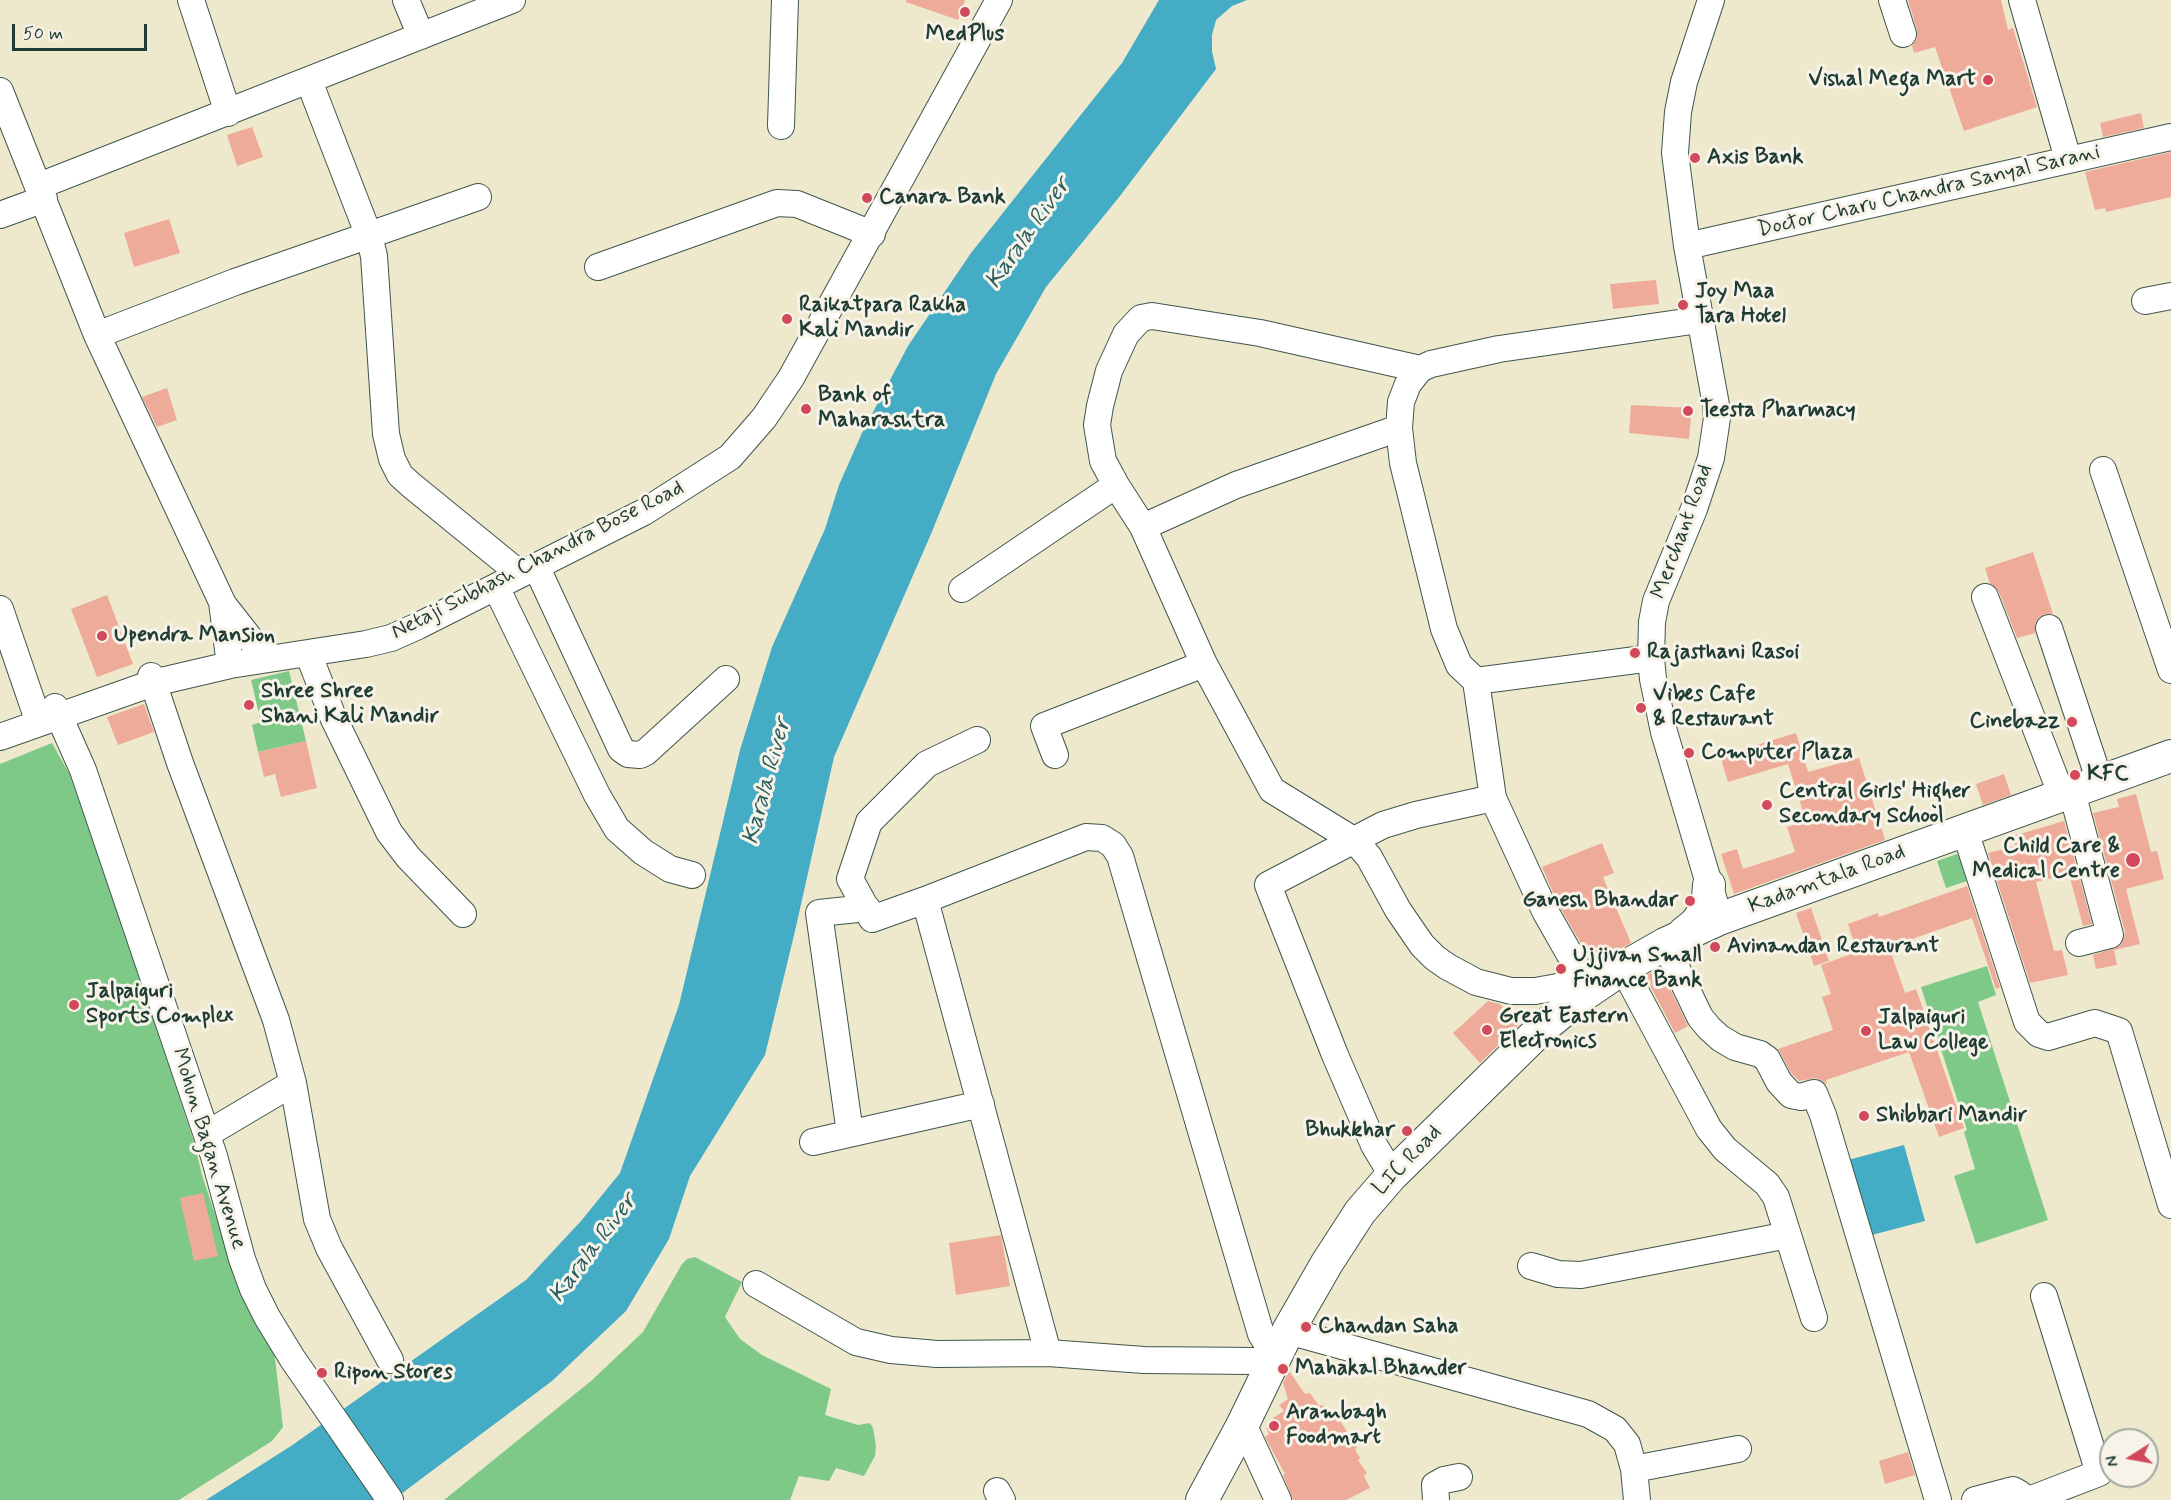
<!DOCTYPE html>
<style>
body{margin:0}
#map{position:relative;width:2171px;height:1500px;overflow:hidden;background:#eee8cd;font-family:Mynerve,sans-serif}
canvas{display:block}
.north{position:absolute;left:2099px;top:1428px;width:60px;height:60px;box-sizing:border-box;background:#f7f3e8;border:2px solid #a1aaa0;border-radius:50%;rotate:259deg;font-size:16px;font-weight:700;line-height:24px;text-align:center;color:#1f3d34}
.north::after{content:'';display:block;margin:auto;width:21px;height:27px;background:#d1495b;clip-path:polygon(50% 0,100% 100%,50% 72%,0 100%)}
.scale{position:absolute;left:12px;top:24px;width:135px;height:27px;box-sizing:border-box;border:3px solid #1f3d34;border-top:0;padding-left:8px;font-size:18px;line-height:21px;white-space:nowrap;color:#1f3d34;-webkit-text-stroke:4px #f7f3e8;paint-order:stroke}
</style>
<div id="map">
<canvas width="2171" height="1500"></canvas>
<div class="north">N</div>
<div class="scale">50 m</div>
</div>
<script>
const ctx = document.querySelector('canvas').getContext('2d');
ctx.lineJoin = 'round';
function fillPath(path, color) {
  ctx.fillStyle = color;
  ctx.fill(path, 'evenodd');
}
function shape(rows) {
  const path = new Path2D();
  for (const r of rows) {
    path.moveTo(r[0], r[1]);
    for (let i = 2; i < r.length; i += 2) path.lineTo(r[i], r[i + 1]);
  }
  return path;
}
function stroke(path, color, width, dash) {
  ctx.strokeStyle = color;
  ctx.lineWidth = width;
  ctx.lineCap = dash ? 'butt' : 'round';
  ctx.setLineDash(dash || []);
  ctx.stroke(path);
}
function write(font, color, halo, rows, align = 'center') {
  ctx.font = font + ' Mynerve,sans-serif';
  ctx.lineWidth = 6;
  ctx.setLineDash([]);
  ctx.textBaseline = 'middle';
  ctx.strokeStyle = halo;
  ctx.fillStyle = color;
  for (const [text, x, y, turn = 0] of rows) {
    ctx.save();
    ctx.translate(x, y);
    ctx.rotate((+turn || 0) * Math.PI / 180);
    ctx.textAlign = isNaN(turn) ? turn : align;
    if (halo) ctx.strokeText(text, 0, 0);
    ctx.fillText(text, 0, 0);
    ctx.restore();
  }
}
fillPath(shape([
 [289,671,306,741,258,752,252,725,261,722,251,680],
 [52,743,70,775,103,867,194,1142,202,1175,235,1274,274,1350,283,1427,272,1441,179,1500,0,1500,0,764],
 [1957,854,1978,865,1982,876,1946,888,1937,861],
 [1987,966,1996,995,1978,1002,2048,1220,1976,1244,1954,1176,1975,1169,1964,1132,1967,1130,1921,987],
 [695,1257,742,1282,725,1317,740,1339,762,1355,831,1389,825,1415,858,1425,870,1423,873,1428,876,1446,875,1456,864,1476,836,1468,829,1481,799,1476,790,1500,444,1500,591,1381,643,1332,682,1264,687,1259]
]), '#7ec988');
fillPath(shape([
 [1159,0,1247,0,1232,6,1216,20,1212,35,1212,51,1216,69,1120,196,1046,287,996,374,931,534,834,757,795,931,765,1055,690,1176,669,1239,626,1311,552,1381,393,1500,206,1500,291,1446,526,1280,581,1221,620,1173,679,1005,740,750,772,647,825,529,839,485,862,433,908,346,971,253,1122,63],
 [1904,1145,1925,1221,1868,1236,1848,1160]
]), '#44acc4');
fillPath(shape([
 [906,0,965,0,958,20,906,2],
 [1908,0,2001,0,2008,30,2013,28,2037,107,1964,131,1935,47,1914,53,1912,46,1917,38,1917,30],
 [2141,113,2144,128,2103,137,2100,123],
 [252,127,263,157,237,166,227,135],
 [2171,152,2171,197,2106,212,2105,208,2095,210,2085,172],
 [169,219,180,253,134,267,124,233],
 [1656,280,1659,304,1613,309,1610,284],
 [167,388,177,420,157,427,142,397],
 [1631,405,1692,408,1689,439,1629,433],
 [2033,552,2053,614,2045,614,2038,618,2035,624,2035,633,2017,638,1999,592,1990,584,1985,568],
 [107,595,133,664,97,677,71,609],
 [144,704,154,732,118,745,107,717],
 [1796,733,1808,772,1859,758,1885,840,1734,894,1721,854,1737,849,1743,869,1795,852,1787,827,1806,821,1788,764,1728,782,1720,756],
 [306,741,317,788,281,797,275,774,264,777,258,752],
 [2004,774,2011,795,1983,805,1976,784],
 [2136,794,2151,852,2157,851,2164,879,2126,889,2140,944,2114,950,2117,965,2096,969,2093,955,2120,946,2124,939,2125,932,2093,813,2119,807,2117,799],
 [2064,821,2092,924,2083,926,2069,874,2036,882,2054,951,2062,950,2068,975,2030,983,1988,853,2015,846,2013,836],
 [1602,843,1614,873,1603,877,1631,943,1593,964,1558,904,1542,867],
 [1967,886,2000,987,1996,989,1972,918,1889,947,1905,993,1916,989,1964,1128,1939,1137,1909,1052,1826,1080,1827,1084,1816,1078,1799,1081,1791,1073,1778,1049,1833,1030,1822,997,1831,994,1821,965,1857,952,1848,924,1878,913,1879,917],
 [1811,908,1829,961,1814,966,1796,913],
 [1660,968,1688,1026,1675,1033,1645,976],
 [1488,1001,1500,1004,1519,1025,1480,1063,1453,1033],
 [203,1193,218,1256,194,1261,180,1198],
 [1001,1235,1010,1286,956,1295,949,1243],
 [1289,1371,1305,1394,1310,1393,1319,1406,1323,1405,1329,1416,1332,1414,1337,1422,1341,1422,1357,1448,1355,1449,1360,1458,1358,1460,1367,1473,1364,1476,1370,1488,1346,1500,1293,1500,1283,1475,1285,1474,1265,1437,1269,1434,1266,1428,1275,1422,1273,1418,1284,1411,1279,1405,1288,1399,1283,1383],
 [1908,1452,1915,1475,1885,1484,1879,1461]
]), '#efab9a');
const minor = shape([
 [191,0,228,113],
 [406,0,421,36],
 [1711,0,1684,82,1678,112,1675,153,1687,246,1716,405,1717,418,1711,458,1694,509,1656,601,1652,622,1651,658,1653,679,1664,732,1715,904],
 [1892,0,1903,34],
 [2022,0,2068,159],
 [309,81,369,236,374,256,386,434,392,459,400,475,411,485,514,569],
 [0,91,97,335,222,602,230,665],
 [781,126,785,0],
 [39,186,512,0],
 [0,215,44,199],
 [1687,246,2171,137],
 [598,267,777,203,797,204,872,234],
 [2145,301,2171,296],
 [97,335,235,282,478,197],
 [1420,369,1260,333,1152,316,1141,318,1126,334,1109,371,1100,406,1097,425,1103,461,1116,485,1143,527,1204,664,1272,790,1355,841,1369,857,1398,910,1422,945,1435,958,1448,967,1476,982,1511,991,1535,991,1558,987,1582,976,1595,987],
 [2103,470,2171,670],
 [1143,527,1236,485,1399,428],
 [536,566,621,749,628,754,640,755,646,752,726,679],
 [496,587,597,795,617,829,643,852,670,869,692,875],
 [962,589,1116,485],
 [1985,597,2062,796],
 [222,603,262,654],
 [0,609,36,714],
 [2049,628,2100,782],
 [308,653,333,717,389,832,408,857,463,914],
 [1651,658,1476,681,1459,665,1444,629,1403,463,1399,428,1401,402,1408,384,1420,369,1431,364,1499,349,1699,320],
 [151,676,180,763,276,1020,293,1083,317,1219,329,1248,390,1360],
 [1476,681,1493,798],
 [55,707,83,770,214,1156,242,1259,253,1289,267,1317,292,1358,390,1500],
 [0,737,153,683,230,665,366,644,391,638,418,626,644,512,730,457,764,418,791,378,999,0],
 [1055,755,1044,726,1204,664],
 [2072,792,2110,935,2079,943],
 [1965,831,2027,1022,2039,1034,2048,1037,2095,1023,2119,1031,2171,1205],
 [925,900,872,919,850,879,869,822,927,764,977,740],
 [1665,944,1700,1017,1709,1028,1720,1038,1735,1047,1760,1054,1767,1059,1779,1082,1791,1095,1801,1097,1814,1093,1823,1115,1938,1500],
 [1623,968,1709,1129,1725,1149,1767,1184,1776,1197,1814,1318],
 [850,1133,819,913,867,908],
 [207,1134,293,1083],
 [813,1142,981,1104],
 [1392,1175,1374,1145,1335,1055,1268,885,1383,825,1416,815,1493,798,1545,911,1582,976],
 [1531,1266,1558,1274,1581,1275,1788,1235],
 [756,1284,856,1342,891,1350,937,1354,1048,1353,1144,1360,1255,1361,1275,1356,1261,1334,1120,856,1113,845,1102,838,1086,837,925,900,1048,1353],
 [1288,1331,1588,1414,1615,1429,1627,1444,1634,1469,1637,1500],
 [1243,1424,1278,1500],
 [1634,1469,1738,1449],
 [997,1491,1002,1500],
 [1436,1500,1435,1485,1444,1480,1459,1477],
 [1975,1500,2013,1490,2020,1494,2024,1500],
 [2029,1500,2099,1473,2044,1296]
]);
const major = shape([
 [1684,933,1695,924,1704,912,1708,898,1709,885],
 [1202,1500,1243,1424,1288,1331,1327,1263,1360,1212,1392,1175,1540,1030,1579,998,1623,968,1665,944,1719,919,2171,756]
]);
stroke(minor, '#3e574b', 28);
stroke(major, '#3e574b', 34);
stroke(minor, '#fff', 26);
stroke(major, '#fff', 32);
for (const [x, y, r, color] of [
 [965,12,6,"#d1495b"],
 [1988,80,6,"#d1495b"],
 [1695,158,6,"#d1495b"],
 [867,198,6,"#d1495b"],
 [1683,305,6,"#d1495b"],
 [787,319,6,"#d1495b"],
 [806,409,6,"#d1495b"],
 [1688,411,6,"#d1495b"],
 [102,636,6,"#d1495b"],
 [1635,653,6,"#d1495b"],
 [249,705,6,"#d1495b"],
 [1641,708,6,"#d1495b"],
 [2072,722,6,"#d1495b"],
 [1689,753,6,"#d1495b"],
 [2075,775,6,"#d1495b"],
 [1767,805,6,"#d1495b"],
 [2133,860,8,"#d1495b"],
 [1690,901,6,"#d1495b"],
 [1715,947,6,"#d1495b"],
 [1561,969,6,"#d1495b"],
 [74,1005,6,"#d1495b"],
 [1487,1030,6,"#d1495b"],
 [1866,1031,6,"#d1495b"],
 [1864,1116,6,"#d1495b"],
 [1407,1131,6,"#d1495b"],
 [1306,1327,6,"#d1495b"],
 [1283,1369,6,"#d1495b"],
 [322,1373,6,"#d1495b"],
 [1274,1426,6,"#d1495b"]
]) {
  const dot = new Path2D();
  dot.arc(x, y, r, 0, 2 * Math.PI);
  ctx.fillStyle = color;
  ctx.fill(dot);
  stroke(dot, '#f7f3e8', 2);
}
write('bold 22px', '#1f3d34', '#f7f3e8', [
 ["MedPlus",965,35,"center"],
 ["Vishal Mega Mart",1976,80,"right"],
 ["Axis Bank",1707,158],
 ["Canara Bank",879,198],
 ["Joy Maa",1695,292],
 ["Tara Hotel",1695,317],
 ["Raikatpara Rakha",799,306],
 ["Kali Mandir",799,331],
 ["Bank of",818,396],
 ["Maharashtra",818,421],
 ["Teesta Pharmacy",1700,411],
 ["Upendra Mansion",114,636],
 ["Rajasthani Rasoi",1647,653],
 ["Shree Shree",261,692],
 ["Shani Kali Mandir",261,717],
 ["Vibes Cafe",1653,695],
 ["& Restaurant",1653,720],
 ["Cinebazz",2060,722,"right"],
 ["Computer Plaza",1701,753],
 ["KFC",2087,775],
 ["Central Girls' Higher",1779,792],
 ["Secondary School",1779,817],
 ["Child Care &",2120,847,"right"],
 ["Medical Centre",2120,872,"right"],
 ["Ganesh Bhandar",1678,901,"right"],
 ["Avinandan Restaurant",1727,947],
 ["Ujjivan Small",1573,956],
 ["Finance Bank",1573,981],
 ["Jalpaiguri",86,992],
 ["Sports Complex",86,1017],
 ["Great Eastern",1499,1017],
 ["Electronics",1499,1042],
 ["Jalpaiguri",1878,1018],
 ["Law College",1878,1043],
 ["Shibbari Mandir",1876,1116],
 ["Bhukkhar",1395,1131,"right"],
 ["Chandan Saha",1318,1327],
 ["Mahakal Bhander",1295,1369],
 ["Ripon Stores",334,1373],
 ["Arambagh",1286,1413],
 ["Foodmart",1286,1438]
], 'left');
write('22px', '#1f3d34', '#f7f3e8', [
 ["Doctor Charu Chandra Sanyal Sarani",1929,192,-13],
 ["Merchant Road",1683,532,-70],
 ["Netaji Subhash Chandra Bose Road",538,561,-27],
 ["Kadamtala Road",1827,880,-20],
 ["Mohun Bagan Avenue",208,1149,73],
 ["LIC Road",1408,1161,-46]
]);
write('italic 24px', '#2a5e5f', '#f7f3e8', [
 ["Karala River",1029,234,-55],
 ["Karala River",768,782,-75],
 ["Karala River",594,1249,-53]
]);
</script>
